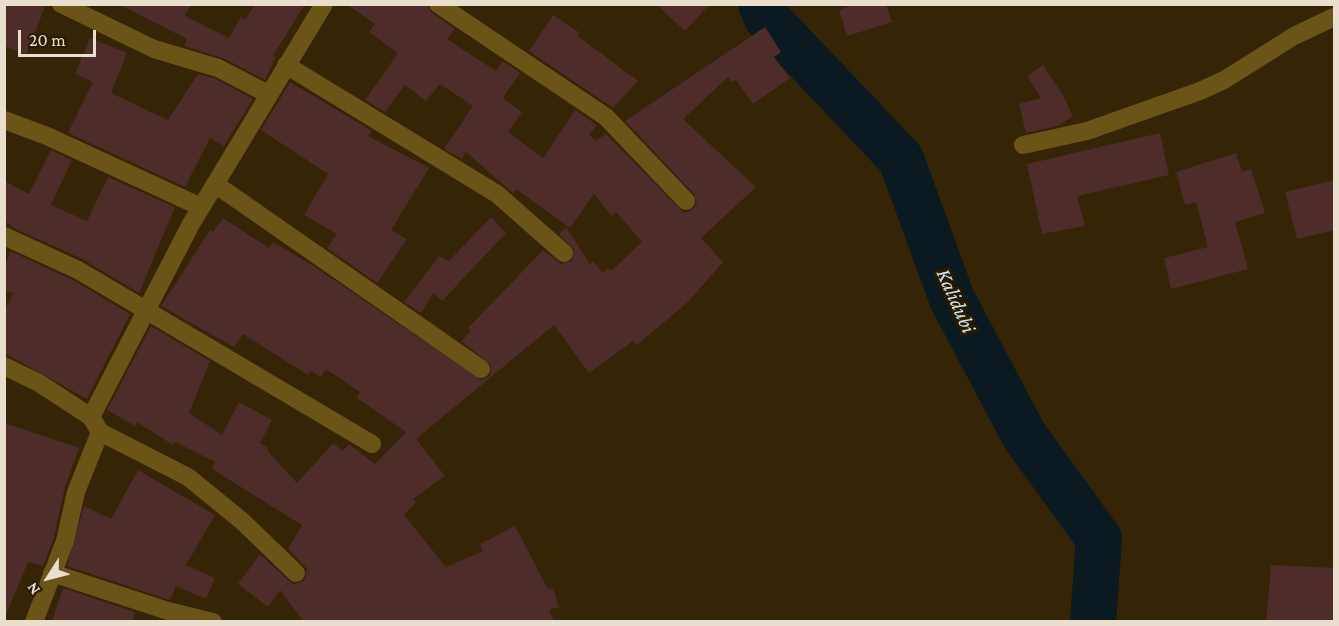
<!DOCTYPE html>
<style>
body{margin:0}
#map{position:relative;width:1339px;height:626px;overflow:hidden;background:#352406;font-family:"Crimson Pro",serif}
canvas{display:block}
.frame{position:absolute;inset:0;border:6px solid #eadfcf;pointer-events:none}
.north{position:absolute;left:18px;top:548px;width:60px;height:60px;-webkit-text-stroke:4px #2a1a00;paint-order:stroke;rotate:234deg;font-size:16px;font-weight:700;line-height:24px;text-align:center;color:#eadfcf}
.north::after{content:'';display:block;margin:auto;width:21px;height:27px;background:#eadfcf;clip-path:polygon(50% 0,100% 100%,50% 72%,0 100%)}
.scale{position:absolute;left:18px;top:30px;width:78px;height:27px;box-sizing:border-box;border:3px solid #eadfcf;border-top:0;padding-left:8px;font-size:18px;line-height:21px;white-space:nowrap;color:#eadfcf;-webkit-text-stroke:4px #2a1a00;paint-order:stroke}
</style>
<div id="map">
<canvas width="1339" height="626"></canvas>
<div class="frame"></div>
<div class="north">N</div>
<div class="scale">20 m</div>
</div>
<script>
const ctx = document.querySelector('canvas').getContext('2d');
ctx.lineJoin = 'round';
function shape(rows) {
  const path = new Path2D();
  for (const r of rows) {
    path.moveTo(r[0], r[1]);
    for (let i = 2; i < r.length; i += 2) path.lineTo(r[i], r[i + 1]);
  }
  return path;
}
function stroke(path, color, width, dash) {
  ctx.strokeStyle = color;
  ctx.lineWidth = width;
  ctx.lineCap = dash ? 'butt' : 'round';
  ctx.setLineDash(dash || []);
  ctx.stroke(path);
}
function fillPath(path, color) {
  ctx.fillStyle = color;
  ctx.fill(path, 'evenodd');
}
function write(font, color, halo, rows, align = 'center') {
  ctx.font = font + ' "Crimson Pro",serif';
  ctx.lineWidth = 6;
  ctx.setLineDash([]);
  ctx.textBaseline = 'middle';
  ctx.strokeStyle = halo;
  ctx.fillStyle = color;
  for (const [text, x, y, turn = 0] of rows) {
    ctx.save();
    ctx.translate(x, y);
    ctx.rotate((+turn || 0) * Math.PI / 180);
    ctx.textAlign = isNaN(turn) ? turn : align;
    if (halo) ctx.strokeText(text, 0, 0);
    ctx.fillText(text, 0, 0);
    ctx.restore();
  }
}
stroke(shape([
 [761,4,767,18,901,159,952,299,1024,435,1099,539,1093,622]
]), '#0b1a21', 46);
fillPath(shape([
 [4,4,46,4,26,55,4,46],
 [118,4,191,4,185,16,229,38,241,17,245,20,255,4,305,4,273,56,276,57,265,80,223,58,184,46,187,39],
 [346,4,426,4,432,13,455,29,447,39,496,71,503,61,520,73,503,98,522,112,508,132,543,158,575,110,597,125,589,134,595,141,606,134,683,212,689,212,697,205,694,194,625,121,765,27,781,52,774,57,790,78,753,104,736,80,732,82,728,77,683,119,756,187,701,238,723,262,688,302,637,345,633,341,589,373,554,325,416,439,445,476,413,499,416,502,404,515,446,567,483,551,480,544,515,526,548,589,553,588,559,607,549,610,554,621,303,621,280,590,268,607,238,584,260,554,289,581,294,584,304,581,307,569,288,549,302,525,212,469,215,462,175,442,173,445,137,422,135,426,107,410,151,326,210,361,189,413,222,435,239,402,272,420,260,443,268,448,267,450,297,483,333,443,342,451,349,444,375,464,406,432,357,398,360,392,326,369,321,377,310,371,308,375,243,334,234,347,161,306,210,230,213,232,223,218,269,248,273,242,315,267,481,380,490,376,491,365,461,341,471,331,468,328,543,250,561,264,572,261,574,249,559,234,566,227,590,264,593,261,603,273,608,268,611,271,642,242,616,212,612,216,594,194,570,228,516,189,513,193,466,152,462,159,444,149,473,106,440,84,426,101,405,85,385,112,365,100,398,53,369,32,375,24],
 [656,4,710,4,685,31],
 [855,4,886,4,892,22,847,36,839,10],
 [553,15,580,33,578,36,638,81,613,108,529,51],
 [90,38,127,53,111,93,168,120,198,74,214,78,253,99,224,146,210,138,185,187,68,133,93,82,75,74],
 [1043,65,1064,97,1073,117,1057,126,1026,133,1019,104,1041,98,1027,76],
 [290,82,372,131,368,136,429,168,391,230,407,239,377,283,327,248,337,234,304,215,328,174,261,130],
 [1160,133,1169,175,1077,196,1085,226,1042,234,1027,164],
 [51,150,72,160,51,205,87,221,108,177,175,207,139,293,84,260,16,229,4,221,4,181,29,194],
 [1236,153,1242,172,1251,169,1265,213,1235,222,1248,269,1171,289,1164,258,1208,247,1196,202,1185,205,1176,172],
 [1335,180,1335,230,1297,239,1285,192],
 [491,217,506,233,442,301,433,293,421,313,404,302,439,256,449,261],
 [10,251,73,280,130,314,87,399,4,353,4,312,13,293,4,291,4,270],
 [4,423,79,448,65,487,54,538,43,566,28,562,5,617],
 [138,470,215,515,186,565,215,578,206,599,176,586,170,600,67,566,84,506,111,519],
 [1271,565,1335,568,1335,621,1266,621],
 [63,588,135,612,132,621,52,621]
]), '#4d2c2a');
stroke(shape([
 [61,4,154,49,218,68,268,94],
 [438,4,606,117,686,201],
 [286,65,497,194,564,253],
 [4,120,47,136,201,207],
 [1023,145,1087,131,1200,91,1224,80,1294,36,1334,17],
 [215,184,481,369],
 [4,236,78,270,372,444],
 [4,366,39,383,91,417,100,432,76,492,65,541,34,622],
 [91,417,191,224,324,4],
 [100,432,188,477,242,521,296,573],
 [52,573,168,611,213,622]
]), '#6b5417', 18);
write('italic 21px', '#cee5f2', '#2a1a00', [
 ["Kalidubi",956,301,66]
]);
</script>
